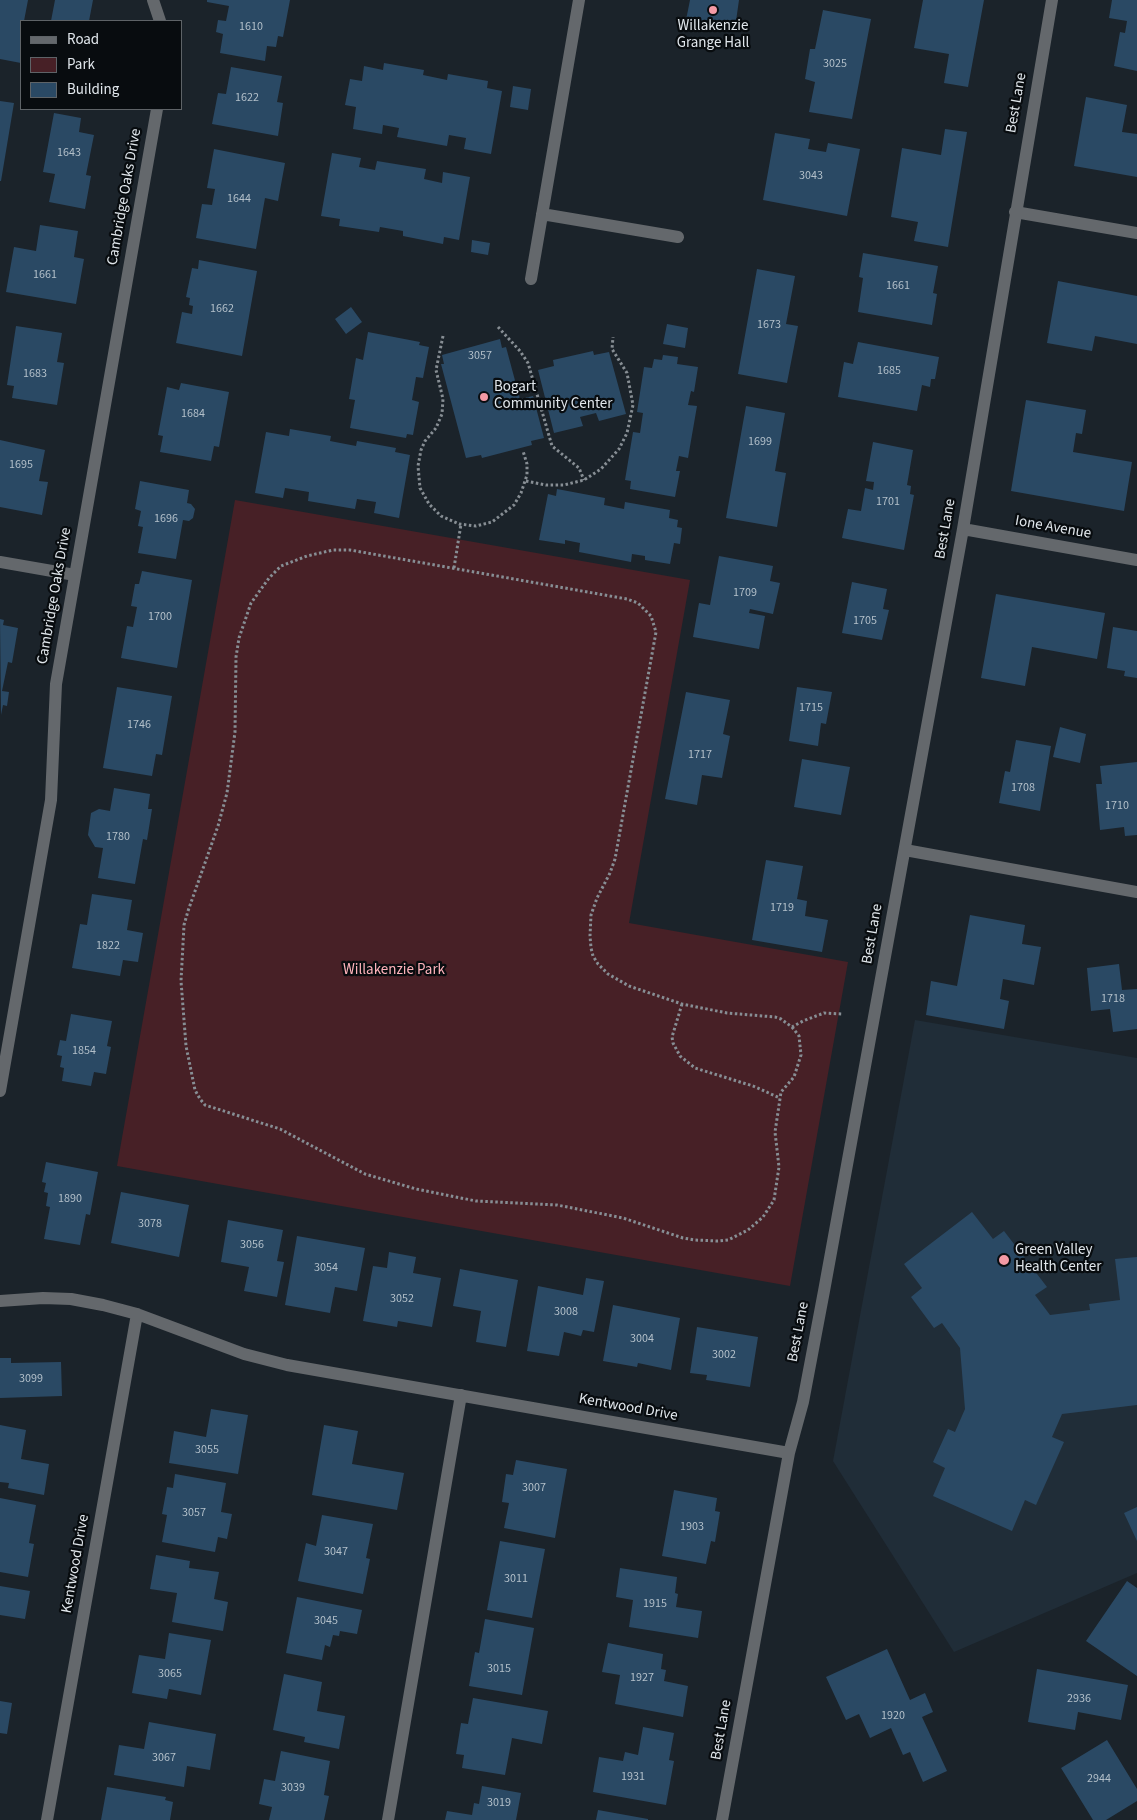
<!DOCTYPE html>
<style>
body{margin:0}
#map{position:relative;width:1137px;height:1820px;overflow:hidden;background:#1b232a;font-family:"Source Sans 3",sans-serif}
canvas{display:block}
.legend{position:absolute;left:20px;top:20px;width:162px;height:90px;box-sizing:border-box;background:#080c0f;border:1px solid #5e6367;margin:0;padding:6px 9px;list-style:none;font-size:15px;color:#e0e6eb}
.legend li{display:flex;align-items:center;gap:10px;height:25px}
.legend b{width:25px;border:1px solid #5e6367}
</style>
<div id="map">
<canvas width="1137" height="1820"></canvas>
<ul class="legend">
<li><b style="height:6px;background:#64686c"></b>Road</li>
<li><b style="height:14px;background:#472026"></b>Park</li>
<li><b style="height:14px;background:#2a4964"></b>Building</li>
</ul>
</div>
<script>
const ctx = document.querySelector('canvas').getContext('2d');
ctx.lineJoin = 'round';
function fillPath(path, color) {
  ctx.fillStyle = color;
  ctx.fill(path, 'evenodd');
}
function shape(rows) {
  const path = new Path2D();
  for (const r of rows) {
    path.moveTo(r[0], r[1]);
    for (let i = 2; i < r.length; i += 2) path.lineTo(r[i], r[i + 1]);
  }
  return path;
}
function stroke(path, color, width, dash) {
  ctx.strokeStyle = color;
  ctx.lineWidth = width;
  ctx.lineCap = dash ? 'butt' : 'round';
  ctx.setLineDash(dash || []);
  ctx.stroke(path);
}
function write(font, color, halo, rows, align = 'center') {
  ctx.font = font + ' "Source Sans 3",sans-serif';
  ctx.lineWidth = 4.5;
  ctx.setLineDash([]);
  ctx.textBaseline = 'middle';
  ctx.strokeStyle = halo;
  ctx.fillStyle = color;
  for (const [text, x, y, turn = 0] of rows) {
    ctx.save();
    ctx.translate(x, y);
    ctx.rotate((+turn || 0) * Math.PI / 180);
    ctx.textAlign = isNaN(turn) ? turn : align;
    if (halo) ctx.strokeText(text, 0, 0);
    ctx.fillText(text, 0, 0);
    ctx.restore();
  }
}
fillPath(shape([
 [915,1020,1137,1058,1137,1573,954,1652,833,1461]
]), '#202d38');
fillPath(shape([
 [235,500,690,580,629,923,848,962,790,1286,117,1166]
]), '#472026');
fillPath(shape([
 [0,0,28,0,24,21,21,21,21,63,0,59],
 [55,0,93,0,89,21,51,21],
 [207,0,290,0,283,37,278,36,276,47,267,46,265,61,220,53,223,34,216,32,218,20,226,21,229,6,207,2],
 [690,0,739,0,735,28,686,20],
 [923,0,984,0,968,87,944,83,949,54,914,48],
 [1112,0,1137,0,1137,71,1114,66,1120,32,1125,33,1127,21,1109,18],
 [823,10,871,19,852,119,809,112,815,82,805,79,810,49,815,49],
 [384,63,424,70,423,75,447,80,448,74,488,81,487,88,502,91,491,154,464,149,466,138,449,135,447,146,397,137,399,128,383,125,382,134,353,129,356,107,345,105,350,79,362,81,364,66,383,70],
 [231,67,282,76,277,102,283,103,278,136,212,124,218,93,226,94],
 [513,86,531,89,528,110,510,107],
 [1086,97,1127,105,1122,132,1137,134,1137,177,1074,166],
 [0,101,14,103,1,181,0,181],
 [54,113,81,118,79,132,94,135,86,175,91,176,85,209,49,202,55,174,43,172],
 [945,129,967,132,948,247,914,241,918,222,891,217,902,148,941,155],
 [775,133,810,139,808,149,826,152,828,143,860,149,847,216,763,200],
 [214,149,285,163,278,201,265,198,256,249,196,238,202,204,212,205,215,189,207,188],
 [332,153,361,158,359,167,375,170,377,161,426,169,424,179,442,183,443,172,470,177,459,240,444,237,443,244,403,236,403,231,380,227,379,232,339,226,340,219,321,216],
 [40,225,78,231,74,257,84,259,76,304,6,292,14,247,36,251],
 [472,240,490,243,488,255,471,252],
 [863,253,938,266,933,293,937,294,932,325,858,312,863,278,859,277],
 [199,260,257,271,242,356,176,343,182,312,192,314,193,306,189,305,190,298,186,297,192,268,198,269],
 [757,269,795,276,786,324,798,326,787,383,738,374],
 [1058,281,1137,296,1137,344,1095,336,1092,351,1047,343],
 [351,307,362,322,346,334,335,319],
 [667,324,688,328,685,348,663,344],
 [16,326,62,333,57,362,64,363,57,405,12,398,14,386,7,385],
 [368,332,420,342,419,345,429,347,423,378,416,377,412,400,419,402,413,435,407,434,406,438,350,428,355,400,349,399,356,358,363,360],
 [500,339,502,348,506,347,520,399,533,396,544,438,531,441,532,445,482,458,481,455,466,458,441,364,444,364,442,355],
 [858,342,939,357,935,379,931,379,930,387,922,385,917,411,838,397,844,362,853,364],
 [593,351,594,355,609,352,626,414,599,421,596,413,580,417,583,426,554,433,538,370,554,366,553,360],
 [663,355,678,357,677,364,698,367,694,392,691,391,688,405,697,406,688,458,679,456,676,471,680,471,675,497,630,489,631,481,625,480,633,432,640,433,643,413,637,412,644,367,652,368,654,359,662,360],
 [181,383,229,392,219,447,214,446,211,461,160,452,163,436,158,435,167,387,179,390],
 [1026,400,1086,410,1082,434,1076,433,1073,452,1132,462,1124,511,1011,491],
 [746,406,785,413,775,471,786,473,777,527,726,518],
 [290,429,331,436,330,441,356,446,357,441,396,448,395,452,410,455,399,518,374,513,376,502,357,499,355,509,308,501,309,492,285,488,283,498,255,493,266,432,289,436],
 [0,440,45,450,39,481,48,482,42,515,0,507],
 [873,442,913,450,907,485,911,486,910,494,914,495,904,550,842,538,848,509,861,511,865,488,873,490,874,482,866,481],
 [140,481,189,490,187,503,191,504,195,509,193,518,189,521,183,520,176,559,138,553,143,527,138,526,141,511,135,509],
 [557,489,605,498,604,505,624,509,625,502,670,510,669,518,678,520,677,527,682,528,680,544,674,543,670,564,645,560,645,556,632,554,631,562,579,552,580,543,565,540,565,544,539,540,548,494,556,496],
 [719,556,773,566,770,581,780,583,773,614,750,609,749,613,765,616,759,649,693,637,699,603,710,605],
 [142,571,192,580,177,668,121,658,127,626,133,627,137,607,131,606,135,584,139,584],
 [852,582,887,589,883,609,889,610,882,640,842,633],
 [996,594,1105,613,1097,659,1032,647,1025,686,981,678],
 [0,619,4,620,3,625,18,628,12,663,8,662,2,691,9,692,7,706,3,705,1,715],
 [1113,627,1137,631,1137,678,1124,676,1125,671,1107,668],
 [117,687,172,696,162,755,156,754,152,776,103,768],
 [797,687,832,692,826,724,821,723,818,746,789,741],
 [686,692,730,700,723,734,730,736,722,778,702,775,697,805,665,799],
 [1060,727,1086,734,1080,763,1053,757],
 [1016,740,1051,746,1040,811,999,803,1005,771,1010,772],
 [802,759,850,767,841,815,794,807],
 [1137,762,1137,835,1125,836,1124,827,1100,830,1096,784,1102,784,1100,766],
 [114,788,150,794,148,809,152,809,147,840,143,839,135,884,98,878,103,848,95,847,88,835,91,813,99,809,110,811],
 [766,860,803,866,797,899,807,901,805,916,828,920,822,952,752,940],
 [92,894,132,900,127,930,143,933,138,962,123,960,120,976,72,968,80,924,87,925],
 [970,915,1025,925,1022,944,1041,947,1034,985,1003,979,1000,999,1009,1001,1004,1029,926,1015,931,981,957,986],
 [1119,964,1122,990,1137,989,1137,1029,1113,1032,1110,1009,1091,1011,1087,968],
 [71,1014,112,1021,107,1046,111,1047,106,1074,94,1072,91,1086,62,1081,64,1068,60,1067,62,1056,57,1055,60,1040,66,1041],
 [46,1162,98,1172,90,1215,86,1214,80,1245,44,1239,50,1207,46,1206,48,1193,44,1192,46,1183,42,1182],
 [121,1192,189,1205,179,1257,111,1243],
 [972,1212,993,1239,1004,1231,1047,1287,1035,1295,1050,1315,1090,1310,1089,1304,1120,1300,1115,1259,1137,1257,1137,1405,1062,1414,1052,1437,1064,1442,1036,1505,1025,1500,1012,1531,933,1496,945,1468,933,1462,948,1429,955,1432,965,1409,960,1348,942,1323,934,1328,911,1297,922,1288,904,1264],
 [228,1220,283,1230,277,1261,284,1262,277,1297,244,1291,249,1267,221,1262],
 [297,1236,365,1248,357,1291,335,1287,330,1313,285,1305],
 [389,1252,416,1257,413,1273,441,1278,432,1327,398,1321,397,1327,363,1321,373,1266,387,1268],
 [460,1269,518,1280,506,1347,476,1342,481,1311,453,1306],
 [586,1278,604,1281,594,1332,583,1330,581,1336,564,1332,559,1356,527,1351,538,1286,583,1295],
 [613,1305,680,1318,671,1370,638,1363,637,1367,603,1361],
 [697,1327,758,1337,750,1387,706,1380,707,1375,690,1373],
 [0,1358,11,1358,11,1363,61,1362,62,1396,0,1398],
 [211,1409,248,1415,238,1474,169,1463,174,1431,206,1437],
 [0,1425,26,1430,21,1459,49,1464,44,1495,8,1488,9,1483,0,1482],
 [324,1425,358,1431,352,1464,404,1473,397,1510,312,1495],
 [516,1460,567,1469,555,1538,504,1528,509,1503,502,1502,506,1474,513,1475],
 [175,1474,226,1483,221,1512,232,1514,227,1539,218,1537,215,1552,162,1542,167,1515,162,1514,167,1487,173,1488],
 [674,1490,717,1498,715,1511,720,1512,715,1542,711,1541,706,1564,662,1556],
 [0,1498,36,1505,29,1543,34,1544,28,1577,0,1572],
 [1137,1507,1137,1541,1124,1513],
 [322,1515,373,1524,366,1558,370,1559,363,1594,298,1581,306,1543,316,1546],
 [500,1541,545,1549,532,1618,487,1610],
 [156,1555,190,1561,189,1568,219,1572,214,1599,228,1602,223,1631,172,1622,177,1593,150,1589],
 [620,1568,677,1577,675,1593,678,1594,676,1607,702,1611,698,1638,629,1627,633,1600,616,1597],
 [1127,1581,1137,1588,1137,1676,1086,1641],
 [0,1586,30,1591,25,1619,0,1615],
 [297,1597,362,1610,357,1634,340,1631,339,1636,333,1635,330,1647,325,1645,322,1660,286,1653],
 [485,1619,534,1628,522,1695,469,1686,475,1652,479,1653],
 [169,1633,211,1640,201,1695,169,1689,167,1699,132,1693,139,1655,165,1659],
 [608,1643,663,1654,661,1669,666,1670,664,1681,688,1686,683,1717,615,1704,620,1675,602,1672],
 [887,1649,910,1700,925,1693,933,1712,922,1717,947,1771,923,1782,910,1752,903,1755,891,1728,870,1738,859,1714,846,1720,826,1677],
 [1037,1669,1128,1685,1121,1720,1078,1712,1075,1730,1028,1722],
 [284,1674,322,1682,317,1711,345,1716,339,1749,304,1742,305,1737,273,1730],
 [473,1698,548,1711,542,1744,512,1738,505,1775,462,1768,464,1755,456,1754,461,1723,468,1724],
 [0,1701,12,1703,7,1734,0,1733],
 [149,1722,216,1734,210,1770,187,1766,184,1787,114,1775,119,1745,144,1749],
 [643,1727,674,1733,669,1760,674,1761,666,1805,593,1792,599,1757,623,1761,625,1752,638,1755],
 [1107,1740,1137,1789,1137,1801,1106,1820,1093,1820,1061,1768],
 [281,1751,330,1761,324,1795,329,1796,324,1820,269,1820,272,1807,259,1804,264,1779,275,1781],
 [482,1786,521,1793,516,1820,445,1820,447,1811,472,1815,474,1803,479,1804],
 [107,1787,166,1797,165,1800,173,1802,170,1820,101,1820],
 [598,1810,648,1819,648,1820,596,1820]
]), '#2a4964');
stroke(shape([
 [498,327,520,351,528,363,552,446,579,468,584,480],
 [443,336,436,370,443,399,442,414,436,428,425,441,421,450,418,466,420,488,429,504,441,516,459,524,476,526,492,522,514,505,521,493,527,475,527,464,523,451],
 [526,481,546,485,564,485,584,480,601,469,619,449,627,433,633,405,627,373,612,349,613,337],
 [454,568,461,524],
 [682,1004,672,1037,673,1043,680,1056,695,1068,753,1086,780,1098],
 [792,1027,799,1036,801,1055,794,1077,781,1092,775,1132,779,1167,774,1200,763,1217,748,1230,728,1240,718,1241,695,1240,683,1238,623,1218,557,1205,476,1201,416,1189,365,1174,280,1129,205,1105,200,1099,195,1090,186,1046,181,981,184,925,188,911,218,826,227,793,235,732,236,657,239,638,251,603,269,578,281,566,307,556,333,550,350,550,627,599,638,603,651,616,656,632,615,859,610,873,597,898,591,915,590,936,591,948,593,956,598,964,608,974,629,986,682,1004,727,1013,775,1017,781,1019,792,1027,803,1021,824,1013,842,1014]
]), '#878e94', 3, [2.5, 2.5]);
stroke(shape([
 [542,214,678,237],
 [531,279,579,0]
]), '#64686c', 12);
stroke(shape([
 [153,0,160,21],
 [1015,212,1137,233],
 [963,529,1137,560],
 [0,562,75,575],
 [905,850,1137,892],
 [0,1091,51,800,56,684,157,109],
 [0,1301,43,1298,71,1299,103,1305,137,1314,244,1354,287,1365,789,1453],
 [47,1820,137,1314],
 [388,1820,461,1395],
 [722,1820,789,1453,803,1402,824,1291,934,688,963,529,1052,0]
]), '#64686c', 12);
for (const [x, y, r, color] of [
 [713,10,5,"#f49aa5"],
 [484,397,5,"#f49aa5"],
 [1004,1260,6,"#f49aa5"]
]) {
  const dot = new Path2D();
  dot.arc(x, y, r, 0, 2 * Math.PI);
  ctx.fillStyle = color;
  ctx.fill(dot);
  stroke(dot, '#080c0f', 2);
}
write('12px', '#b2bfc9', null, [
 ["1610",251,27],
 ["3025",835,64],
 ["1622",247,98],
 ["1643",69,153],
 ["3043",811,176],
 ["1644",239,199],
 ["1661",45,275],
 ["1661",898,286],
 ["1662",222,309],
 ["1673",769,325],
 ["3057",480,356],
 ["1685",889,371],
 ["1683",35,374],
 ["1684",193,414],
 ["1699",760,442],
 ["1695",21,465],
 ["1701",888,502],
 ["1696",166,519],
 ["1709",745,593],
 ["1700",160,617],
 ["1705",865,621],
 ["1715",811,708],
 ["1746",139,725],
 ["1717",700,755],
 ["1708",1023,788],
 ["1710",1117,806],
 ["1780",118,837],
 ["1719",782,908],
 ["1822",108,946],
 ["1718",1113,999],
 ["1854",84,1051],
 ["1890",70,1199],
 ["3078",150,1224],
 ["3056",252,1245],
 ["3054",326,1268],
 ["3052",402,1299],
 ["3008",566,1312],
 ["3004",642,1339],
 ["3002",724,1355],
 ["3099",31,1379],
 ["3055",207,1450],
 ["3007",534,1488],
 ["3057",194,1513],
 ["1903",692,1527],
 ["3047",336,1552],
 ["3011",516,1579],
 ["1915",655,1604],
 ["3045",326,1621],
 ["3015",499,1669],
 ["3065",170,1674],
 ["1927",642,1678],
 ["2936",1079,1699],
 ["1920",893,1716],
 ["3067",164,1758],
 ["1931",633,1777],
 ["2944",1099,1779],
 ["3039",293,1788],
 ["3019",499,1803]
]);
write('15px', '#e0e6eb', '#080c0f', [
 ["Willakenzie",713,27,"center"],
 ["Grange Hall",713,44,"center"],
 ["Bogart",494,388],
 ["Community Center",494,405],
 ["Green Valley",1015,1251],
 ["Health Center",1015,1268]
], 'left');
write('15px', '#e0e6eb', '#080c0f', [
 ["Best Lane",1017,103,-80],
 ["Cambridge Oaks Drive",125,197,-80],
 ["Ione Avenue",1053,528,10],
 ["Best Lane",946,529,-80],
 ["Cambridge Oaks Drive",55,596,-80],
 ["Best Lane",873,934,-80],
 ["Best Lane",799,1332,-79],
 ["Kentwood Drive",628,1408,10],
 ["Kentwood Drive",76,1564,-80],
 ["Best Lane",722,1730,-80]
]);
write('15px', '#feb3bb', '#080c0f', [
 ["Willakenzie Park",394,971]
]);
</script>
